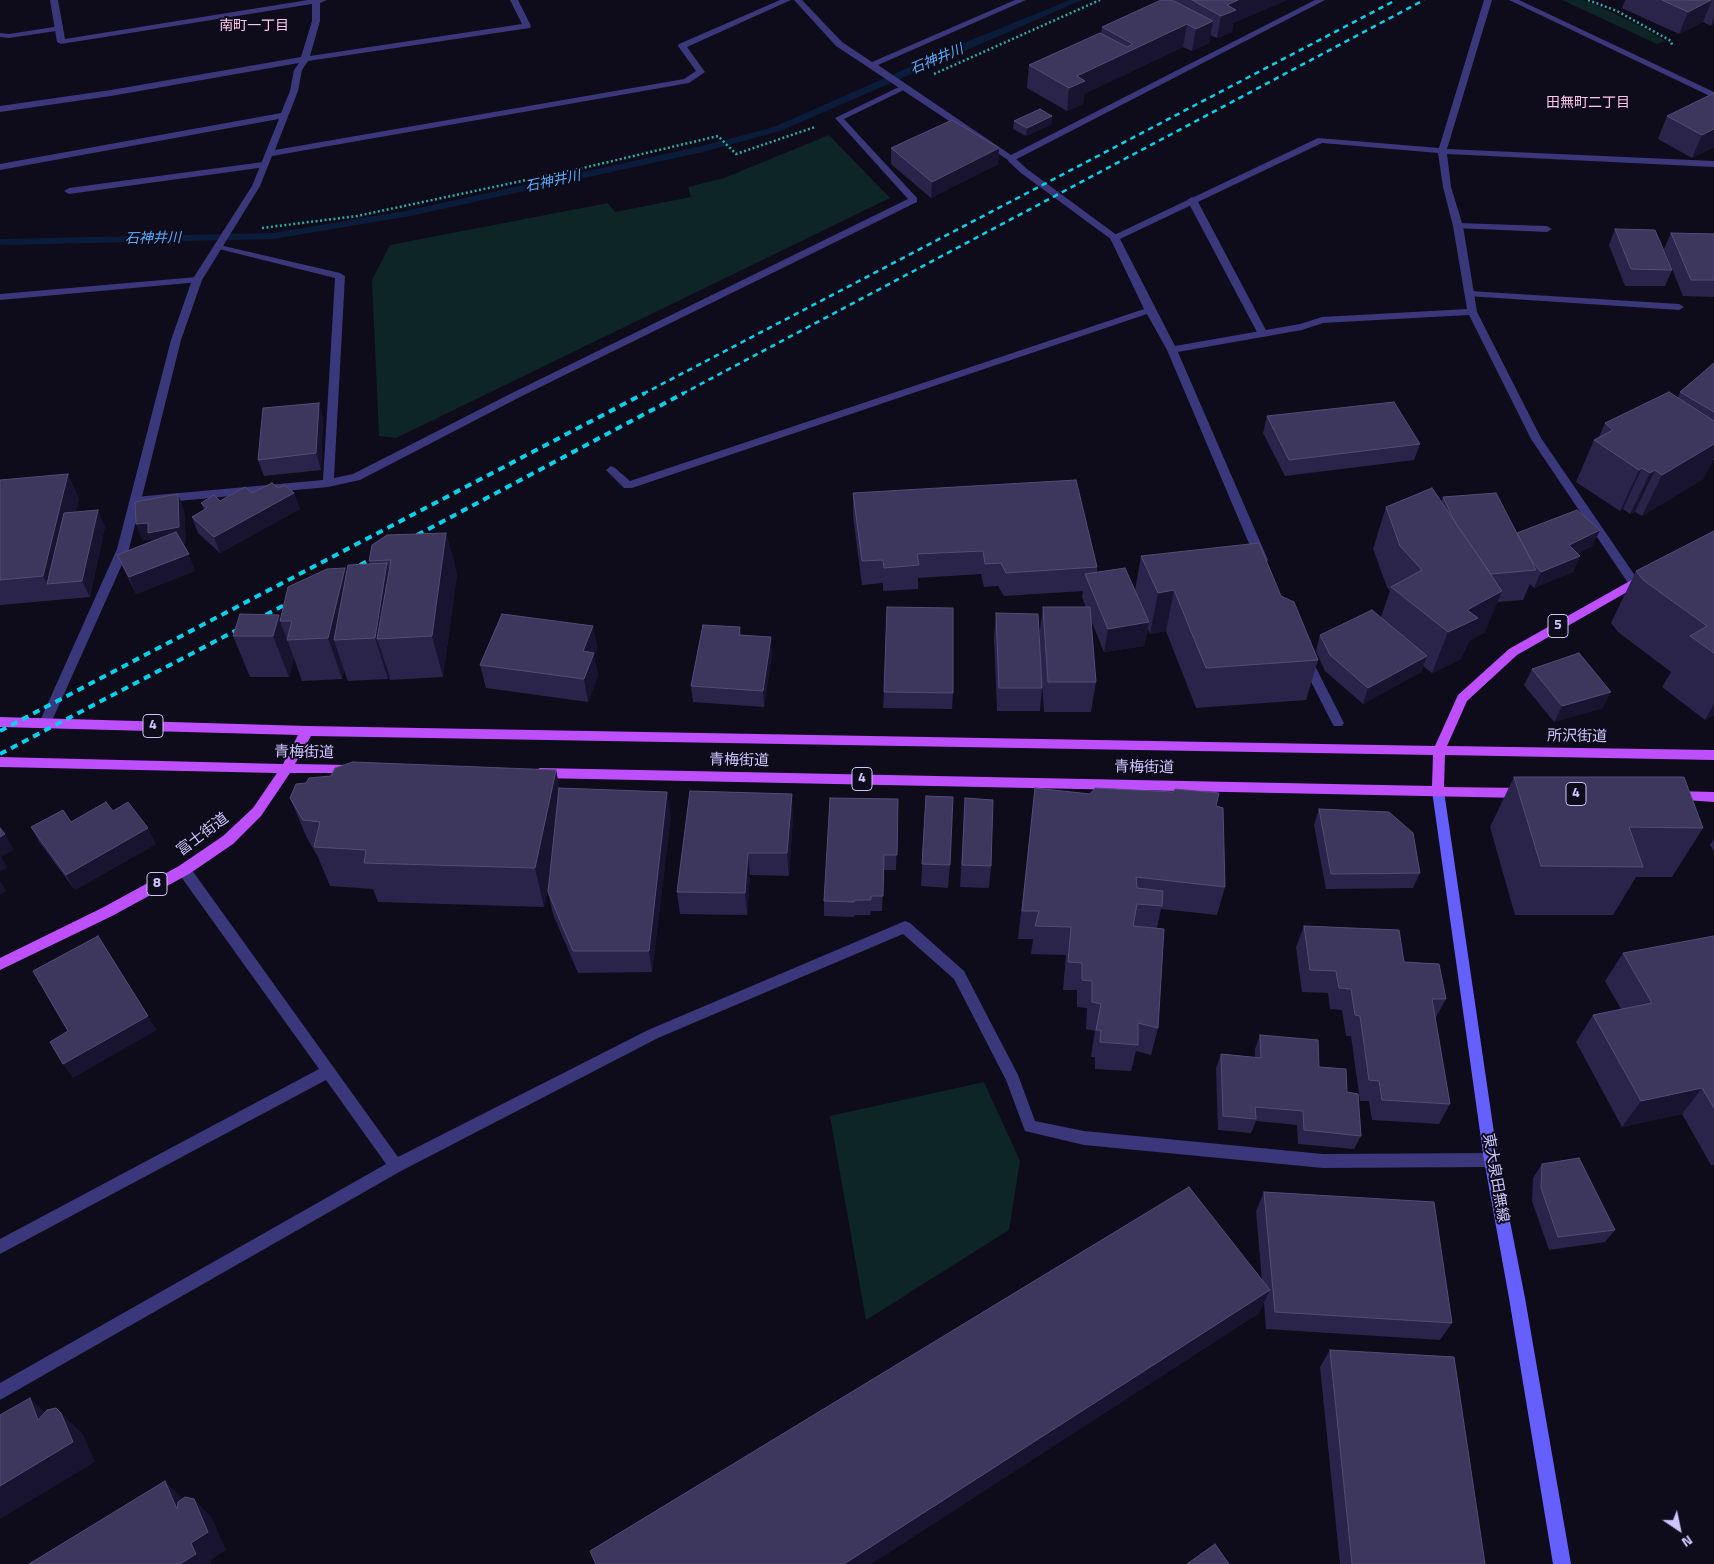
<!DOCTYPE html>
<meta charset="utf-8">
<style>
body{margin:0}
#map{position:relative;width:1714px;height:1564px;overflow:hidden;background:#0e0b1b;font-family:"Titillium Web",sans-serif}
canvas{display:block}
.north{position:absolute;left:1654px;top:1504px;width:50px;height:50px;-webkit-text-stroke:4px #0e0b1b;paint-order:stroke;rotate:146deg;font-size:14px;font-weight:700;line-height:20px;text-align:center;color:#cdc6fe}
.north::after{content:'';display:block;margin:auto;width:18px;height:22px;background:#cdc6fe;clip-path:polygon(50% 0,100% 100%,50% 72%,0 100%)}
</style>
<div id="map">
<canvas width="1714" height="1564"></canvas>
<div class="north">N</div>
</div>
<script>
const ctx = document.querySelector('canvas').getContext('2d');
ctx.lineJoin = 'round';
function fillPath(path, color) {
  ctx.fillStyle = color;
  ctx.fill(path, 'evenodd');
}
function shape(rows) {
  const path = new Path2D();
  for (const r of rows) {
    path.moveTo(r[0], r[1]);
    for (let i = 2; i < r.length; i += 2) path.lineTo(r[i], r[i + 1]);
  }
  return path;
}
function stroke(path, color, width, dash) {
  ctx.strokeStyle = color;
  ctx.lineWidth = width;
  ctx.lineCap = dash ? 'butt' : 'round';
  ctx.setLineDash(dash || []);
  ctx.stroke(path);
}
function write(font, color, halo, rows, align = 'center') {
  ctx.font = font + ' "Titillium Web","Noto Sans JP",sans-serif';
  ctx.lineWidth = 4;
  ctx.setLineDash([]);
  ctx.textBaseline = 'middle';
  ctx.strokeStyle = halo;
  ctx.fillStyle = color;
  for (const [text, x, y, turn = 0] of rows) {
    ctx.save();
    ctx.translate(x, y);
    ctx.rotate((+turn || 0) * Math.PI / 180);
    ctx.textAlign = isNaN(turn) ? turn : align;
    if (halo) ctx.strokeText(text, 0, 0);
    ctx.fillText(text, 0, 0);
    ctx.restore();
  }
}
fillPath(shape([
 [1562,0,1582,0,1594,4,1640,26,1665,41,1657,44],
 [829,135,890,198,396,438,379,436,372,280,390,245,608,203,615,212,691,197,688,187,724,178],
 [984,1082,1020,1161,1009,1230,866,1320,830,1116]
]), '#0e2525');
fillPath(shape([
 [1070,0,1082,0,780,131,703,152,410,216,273,239,0,245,0,239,273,233,410,210,702,146,774,127,969,41,1070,0]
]), '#0b1c3b');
stroke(shape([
 [1588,0,1617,11,1671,41,1672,45],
 [934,74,1100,0],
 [262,228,357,216,583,168,718,136,736,154,815,127]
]), '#2eaba5', 2.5, [2, 2.5]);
fillPath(shape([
 [60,26,63,26,63,30,9,38,0,37,0,33,9,34,60,26],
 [903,85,910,87,844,119,917,198,917,202,522,396,360,480,328,487,135,505,130,501,135,497,323,480,335,278,215,248,215,244,340,273,345,276,334,478,353,474,514,392,908,199,835,118,903,85],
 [1008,157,1014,157,1027,169,1118,236,1118,240,1112,240,1021,173,1008,161,1008,157],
 [263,162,267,165,266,167,69,194,64,191,69,188,263,162],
 [1192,197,1197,200,1268,334,1266,336,1260,336,1258,334,1187,200,1192,197],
 [1458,223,1547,226,1552,229,1547,232,1455,228,1453,226,1458,223],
 [197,277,200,278,200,282,0,300,0,294,197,277],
 [1470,291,1679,304,1684,307,1679,310,1467,296,1467,292,1470,291],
 [1172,347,1177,350,1268,560,1266,563,1262,564,1256,560,1167,350,1172,347],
 [1306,656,1312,660,1344,723,1342,726,1334,726,1332,723,1300,660,1306,656],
 [184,865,189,866,398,1157,648,1030,905,921,910,923,964,971,1018,1075,1035,1121,1084,1131,1323,1154,1491,1153,1496,1155,1498,1160,1496,1165,1491,1167,1323,1168,1084,1145,1025,1131,1006,1080,954,979,903,934,658,1038,401,1171,0,1400,0,1383,386,1164,326,1080,0,1254,0,1239,319,1069,179,874,177,870,179,866,184,865]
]), '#3a377a');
fillPath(shape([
 [50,0,58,0,65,39,308,0,327,0,320,3,320,21,310,56,522,24,510,0,518,0,531,26,530,28,308,61,302,70,298,91,275,150,684,79,696,71,678,46,679,44,780,0,791,0,687,47,705,72,689,83,272,156,260,186,202,280,181,340,129,549,51,723,45,728,39,723,117,549,171,340,192,280,252,186,279,119,0,170,0,164,281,113,290,91,294,70,299,63,111,96,0,112,0,106,111,90,301,57,312,21,312,4,61,44,57,42,50,0],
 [794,0,802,0,842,42,872,62,1015,0,1026,0,878,65,1011,155,1315,0,1325,0,1011,162,836,46,794,0],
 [1484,0,1492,0,1447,149,1714,161,1714,167,1447,154,1451,187,1463,226,1477,312,1541,438,1638,580,1640,583,1638,586,1630,586,1531,439,1469,315,1323,323,1302,330,1172,353,1167,350,1147,314,632,488,624,488,606,470,611,466,615,468,630,481,1144,309,1110,238,1112,236,1318,138,1439,148,1484,0],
 [1322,143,1438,153,1443,187,1453,226,1467,309,1322,317,1300,324,1175,346,1120,239,1322,143]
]), '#3a377a');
fillPath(shape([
 [1509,0,1519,0,1714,92,1714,98,1509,0]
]), '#3a377a');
fillPath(shape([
 [1438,786,1442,788,1444,791,1498,1160,1525,1298,1571,1564,1553,1564,1509,1298,1484,1160,1432,791,1434,788,1438,786]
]), '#655ffd');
fillPath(shape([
 [1644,573,1648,574,1650,577,1648,580,1517,655,1467,701,1447,746,1714,750,1714,760,1445,755,1444,787,1522,788,1526,790,1528,793,1526,796,1522,798,540,778,536,776,534,773,536,770,540,768,1432,786,1433,755,311,736,295,764,350,765,354,767,356,770,354,773,290,773,261,816,233,844,189,874,112,916,0,970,0,958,102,908,179,866,223,836,253,808,277,773,0,767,0,757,283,764,298,735,0,727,0,717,307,726,1435,746,1458,695,1509,649,1644,573],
 [1675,791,1714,792,1714,802,1671,799,1669,796,1671,793,1675,791]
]), '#be4ffd');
stroke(shape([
 [643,394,1396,0],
 [682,394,1424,0]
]), '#03d3ed', 2.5, [5.5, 4.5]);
stroke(shape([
 [406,541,684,393],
 [349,571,382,553],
 [0,731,645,393],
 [0,754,296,599]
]), '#03d3ed', 4, [7, 5.5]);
fillPath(shape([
 [1174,0,1287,0,1233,23,1232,32,1217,38,1210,35,1209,43,1192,51,1183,47,1084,94,1083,104,1067,111,1027,88,1029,65,1101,33,1102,27,1174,1],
 [1625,0,1714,0,1714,24,1711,26,1703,22,1679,34,1622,8],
 [1714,93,1714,147,1692,158,1658,139,1667,116],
 [1014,121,1052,124,1026,136,1013,129],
 [891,148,999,148,998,164,931,198,891,164],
 [1615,229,1672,270,1665,286,1625,286,1609,245],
 [1671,233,1714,234,1714,297,1683,296,1664,249],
 [1714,363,1714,460,1713,460,1703,479,1642,516,1635,512,1630,514,1623,509,1620,511,1576,482,1594,440,1599,437,1605,423,1678,398,1680,392],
 [319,403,323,419,321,470,264,476,258,460],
 [1267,416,1420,444,1414,460,1285,476,1263,433],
 [0,480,79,498,75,512,105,526,90,597,0,605],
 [278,488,294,493,300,509,220,553,198,533,192,517,204,510,201,503,220,501,252,493],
 [853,493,1097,567,1097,572,1135,591,1141,556,1281,596,1318,660,1306,700,1196,708,1166,631,1150,634,1148,629,1144,646,1104,652,1091,620,1096,682,1091,712,1044,712,1041,668,1042,688,1040,711,997,711,994,637,996,613,1039,636,1043,607,1086,607,1082,597,1083,591,1004,596,998,586,984,587,981,574,918,578,918,589,883,591,883,583,862,585,853,516],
 [1443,497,1517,533,1600,530,1592,546,1578,553,1580,556,1573,572,1534,588,1530,584,1523,600,1497,602,1485,632,1469,641,1461,659,1432,673,1423,666,1421,672,1363,704,1325,671,1316,651,1320,635,1381,617,1390,591,1387,587,1373,549,1386,507,1441,502],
 [184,510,186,543,182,544,195,571,136,594,117,555,152,541,151,539,143,541,136,524],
 [1714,531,1714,715,1705,720,1662,687,1671,672,1618,632,1611,623,1636,571],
 [446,533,457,574,443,677,390,680,389,674,388,679,348,681,344,670,342,679,302,681,294,658,289,677,250,677,233,636,281,619,346,572,370,564,369,561],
 [593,626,597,649,594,656,598,676,588,702,486,688,480,665],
 [740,627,741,635,772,653,764,707,693,702,691,686],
 [1532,669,1603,708,1554,722,1524,685],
 [884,692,953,693,952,709,883,708],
 [556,770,559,788,671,815,652,972,578,973,553,914,548,892,548,889,544,907,378,902,373,889,330,886,318,857,307,838,290,798],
 [1514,777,1703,828,1672,877,1636,877,1613,915,1515,915,1490,827],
 [1035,788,1090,794,1216,806,1225,887,1217,915,1161,909,1157,928,1158,1028,1151,1055,1136,1051,1131,1071,1095,1069,1095,1057,1091,1057,1095,1031,1086,1029,1087,1008,1077,1007,1077,990,1063,990,1066,955,1031,954,1033,939,1018,939],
 [926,796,950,865,948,888,921,886],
 [965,798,991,866,989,888,960,887],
 [898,799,896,870,884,870,882,911,871,911,870,915,855,915,854,917,824,916,824,901],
 [1319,809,1420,873,1413,888,1326,889,1314,825],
 [793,816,789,876,750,875,747,915,680,914,677,892],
 [71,822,156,844,75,890,40,843,31,827],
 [1714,839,1714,852,1710,845],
 [1304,926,1404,962,1446,999,1435,1019,1450,1104,1439,1124,1372,1120,1369,1101,1360,1101,1351,1036,1346,1036,1342,1010,1330,1009,1328,993,1302,992,1296,947],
 [1714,936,1714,1165,1711,1165,1682,1114,1622,1127,1576,1042,1593,1015,1621,1009,1605,981,1623,953],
 [1260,1035,1319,1067,1347,1092,1361,1136,1354,1149,1298,1144,1297,1125,1256,1121,1251,1133,1218,1130,1216,1068,1221,1054,1255,1057,1255,1049],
 [1542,1164,1615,1230,1605,1242,1549,1250,1532,1201,1533,1178],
 [1264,1192,1452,1323,1440,1340,1266,1329,1264,1302,1259,1313,871,1564,595,1564,590,1551,1262,1281,1256,1211],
 [1330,1350,1485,1564,1340,1564,1320,1367]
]), '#2b244a');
fillPath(shape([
 [1238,0,1287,0,1233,23,1232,32,1217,38,1221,16,1227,5],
 [1712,0,1703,22,1679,34,1688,12],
 [1714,18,1714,24,1711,26],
 [1213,21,1209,43,1192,51,1196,29],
 [1187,24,1183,47,1084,94,1083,104,1067,111,1069,88,1077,76],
 [1052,116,1052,124,1026,136,1027,128],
 [1714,129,1714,147,1692,158,1702,135],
 [999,148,998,164,931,198,932,182],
 [319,403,323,419,321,470,316,453],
 [1714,444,1714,458,1703,479,1642,516,1662,475],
 [1642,468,1623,509,1620,511,1639,470],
 [1655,470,1635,512,1630,514,1650,473],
 [68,474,79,498,59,583,47,584,43,576],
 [294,493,300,509,220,553,214,537],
 [178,494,184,510,186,543,155,549,151,539,143,541,136,524],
 [98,510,105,526,90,597,82,581],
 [1600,530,1592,546,1562,561,1569,545],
 [446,533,457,574,443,677,432,636],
 [189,554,195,571,136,594,129,577],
 [1580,556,1573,572,1534,588,1541,572],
 [387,563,399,605,377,639,389,674,388,679,375,638],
 [345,568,358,609,334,640,344,670,342,679,328,638],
 [1174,590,1166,631,1150,634,1158,593],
 [1502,591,1485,632,1469,641,1461,659,1432,673,1448,632,1467,610],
 [279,615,281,621,280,621,294,658,289,677,273,636],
 [1149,622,1144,646,1104,652,1108,629],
 [593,626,597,649,594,656,598,676,588,702,584,679,583,651],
 [771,637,772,653,764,707,763,691],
 [1427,656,1421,672,1363,704,1368,688],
 [1611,692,1603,708,1554,722,1562,706],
 [1714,704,1714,715,1705,720],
 [556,770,564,810,544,907,535,868],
 [667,792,671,815,652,972,649,951],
 [792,794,793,816,789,876,787,853],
 [148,828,156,844,75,890,66,875],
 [5,834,14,850,1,857,7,867,0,872,0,837],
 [748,853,750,875,747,915,745,893],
 [0,881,7,891,0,895],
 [148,1016,157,1030,73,1078,63,1064],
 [1702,1088,1682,1114,1622,1127,1641,1101],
 [1270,1290,1259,1313,871,1564,844,1564],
 [30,1398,52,1419,38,1420],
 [61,1413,83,1434,95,1462,0,1519,0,1486],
 [165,1481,184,1500,177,1509],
 [194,1499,212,1518,226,1550,210,1561,212,1564,180,1564,191,1543]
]), '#18132f');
const building = shape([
 [1161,0,1172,0,1213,21,1196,29,1187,24,1077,76,1085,81,1069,88,1029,65,1100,33,1127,47,1133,44,1102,27,1161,0],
 [1192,0,1238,0,1227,5,1236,10,1221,16,1192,0],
 [1662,0,1711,0,1688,12,1662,0],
 [1714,93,1714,129,1702,135,1667,116,1714,93],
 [1040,109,1052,116,1027,128,1014,121,1040,109],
 [952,120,999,148,932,182,891,148,952,120],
 [1615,229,1655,230,1672,270,1631,269,1615,229],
 [1671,233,1714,234,1714,280,1691,280,1671,233],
 [1714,363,1714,412,1680,392,1714,363],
 [1669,392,1714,421,1714,444,1662,475,1655,470,1650,473,1642,468,1639,470,1594,440,1613,430,1605,423,1669,392],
 [1394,402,1420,444,1289,460,1267,416,1394,402],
 [319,403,316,453,258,460,263,408,319,403],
 [68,474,43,576,0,580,0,480,68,474],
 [1076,480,1097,567,1006,573,1001,563,985,564,983,551,917,554,919,565,884,568,883,560,862,561,853,493,1076,480],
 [272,483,278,488,285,485,294,493,214,537,192,517,207,508,201,503,214,495,220,501,245,487,252,493,272,483],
 [1432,488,1502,591,1467,610,1478,618,1448,632,1391,587,1422,570,1400,546,1386,507,1432,488],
 [1496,493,1536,570,1491,574,1456,524,1443,497,1496,493],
 [178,494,179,527,148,533,148,523,136,524,135,502,178,494],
 [98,510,82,581,47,584,64,513,98,510],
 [1577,510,1600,530,1569,545,1580,556,1541,572,1532,561,1517,533,1577,510],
 [1714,531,1714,653,1690,636,1707,626,1643,580,1636,571,1714,531],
 [176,532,189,554,129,577,117,555,176,532],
 [446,533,432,636,377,639,391,560,369,561,372,545,387,535,446,533],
 [1259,543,1281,596,1294,602,1318,660,1206,668,1174,590,1158,593,1141,556,1259,543],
 [387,563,375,638,334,640,348,565,387,563],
 [345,568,328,638,287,640,292,621,280,621,288,587,327,569,345,568],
 [1125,568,1149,622,1108,629,1085,574,1125,568],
 [887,607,953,608,953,693,884,692,887,607],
 [1043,607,1090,607,1096,682,1048,682,1043,607],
 [1372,610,1427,656,1368,688,1330,655,1320,635,1372,610],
 [996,613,1038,614,1042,688,999,688,996,613],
 [240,614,279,615,273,636,233,636,240,614],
 [502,614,593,626,583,651,594,653,584,679,480,665,502,614],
 [703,625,740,627,739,635,771,637,763,691,691,686,703,625],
 [1579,653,1611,692,1562,706,1532,669,1579,653],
 [353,762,556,770,535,868,364,863,366,850,314,847,320,822,303,820,290,798,296,784,306,783,309,778,331,776,335,768,353,762],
 [1514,777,1684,777,1703,828,1629,827,1643,867,1541,866,1514,777],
 [559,788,667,792,649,951,573,951,548,892,559,788],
 [1035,788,1090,794,1095,788,1173,792,1175,789,1219,793,1216,806,1223,808,1225,887,1136,877,1137,888,1163,891,1162,906,1137,904,1133,926,1164,929,1158,1028,1138,1023,1138,1045,1100,1042,1101,1030,1096,1030,1101,1004,1092,1002,1092,981,1082,980,1082,963,1068,962,1071,927,1035,926,1039,911,1022,911,1035,788],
 [690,791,792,794,787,853,748,853,745,893,677,892,690,791],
 [926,796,953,797,950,865,922,864,926,796],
 [830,798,898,799,897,855,884,855,883,896,871,896,871,900,855,900,854,902,824,901,830,798],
 [965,798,993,800,991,866,962,865,965,798],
 [106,802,113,811,128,802,148,828,66,875,31,827,63,810,71,822,106,802],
 [1319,809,1389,812,1413,833,1420,873,1331,874,1319,809],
 [0,828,5,834,0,837,0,828],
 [1304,926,1399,930,1404,962,1439,964,1446,999,1432,999,1450,1104,1382,1100,1379,1081,1369,1080,1360,1016,1355,1015,1351,989,1339,988,1336,971,1310,970,1304,926],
 [98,936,148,1016,63,1064,50,1042,68,1031,33,971,98,936],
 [1714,936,1714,1108,1702,1088,1641,1101,1593,1015,1652,1003,1623,953,1714,936],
 [1260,1035,1318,1040,1319,1067,1346,1069,1347,1092,1358,1094,1361,1136,1304,1130,1303,1111,1255,1107,1256,1119,1223,1116,1221,1054,1261,1058,1260,1035],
 [1579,1158,1615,1230,1558,1237,1541,1188,1542,1164,1579,1158],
 [1189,1187,1270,1290,844,1564,596,1564,590,1551,1189,1187],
 [1264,1192,1434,1202,1452,1323,1275,1312,1264,1192],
 [1330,1350,1454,1357,1485,1564,1352,1564,1330,1350],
 [30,1398,38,1420,47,1410,56,1408,61,1413,73,1442,0,1486,0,1415,30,1398],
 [165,1481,177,1509,178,1502,185,1497,194,1499,208,1532,191,1543,196,1554,180,1564,29,1564,165,1481],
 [1215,1544,1229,1564,1187,1564,1215,1544]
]);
fillPath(building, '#3d365d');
stroke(building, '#534c76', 1);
write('14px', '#fec8ea', '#0e0b1b', [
 ["南町一丁目",254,27],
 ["田無町二丁目",1588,104]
]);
write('italic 14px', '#56aefd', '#0e0b1b', [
 ["石神井川",937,60,-23],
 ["石神井川",553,182,-12],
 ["石神井川",153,239,-1]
]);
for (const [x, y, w] of [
 [1558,626,20],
 [153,726,20],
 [862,779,20],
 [1576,794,20],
 [157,884,20]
]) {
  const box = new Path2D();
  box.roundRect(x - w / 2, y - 11.5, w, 23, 4);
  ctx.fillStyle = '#0e0b1b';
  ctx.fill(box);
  stroke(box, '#cdc6fe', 1);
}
write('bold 14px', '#cdc6fe', null, [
 ["5",1558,626],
 ["4",153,726],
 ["4",862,779],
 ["4",1576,794],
 ["8",157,884]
]);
write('15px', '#cdc6fe', '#0e0b1b', [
 ["所沢街道",1577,737,1],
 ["青梅街道",304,753,1],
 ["青梅街道",739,761,1],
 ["青梅街道",1144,768,1],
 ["富士街道",203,835,-37],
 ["東大泉田無線",1495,1178,80]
]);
</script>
